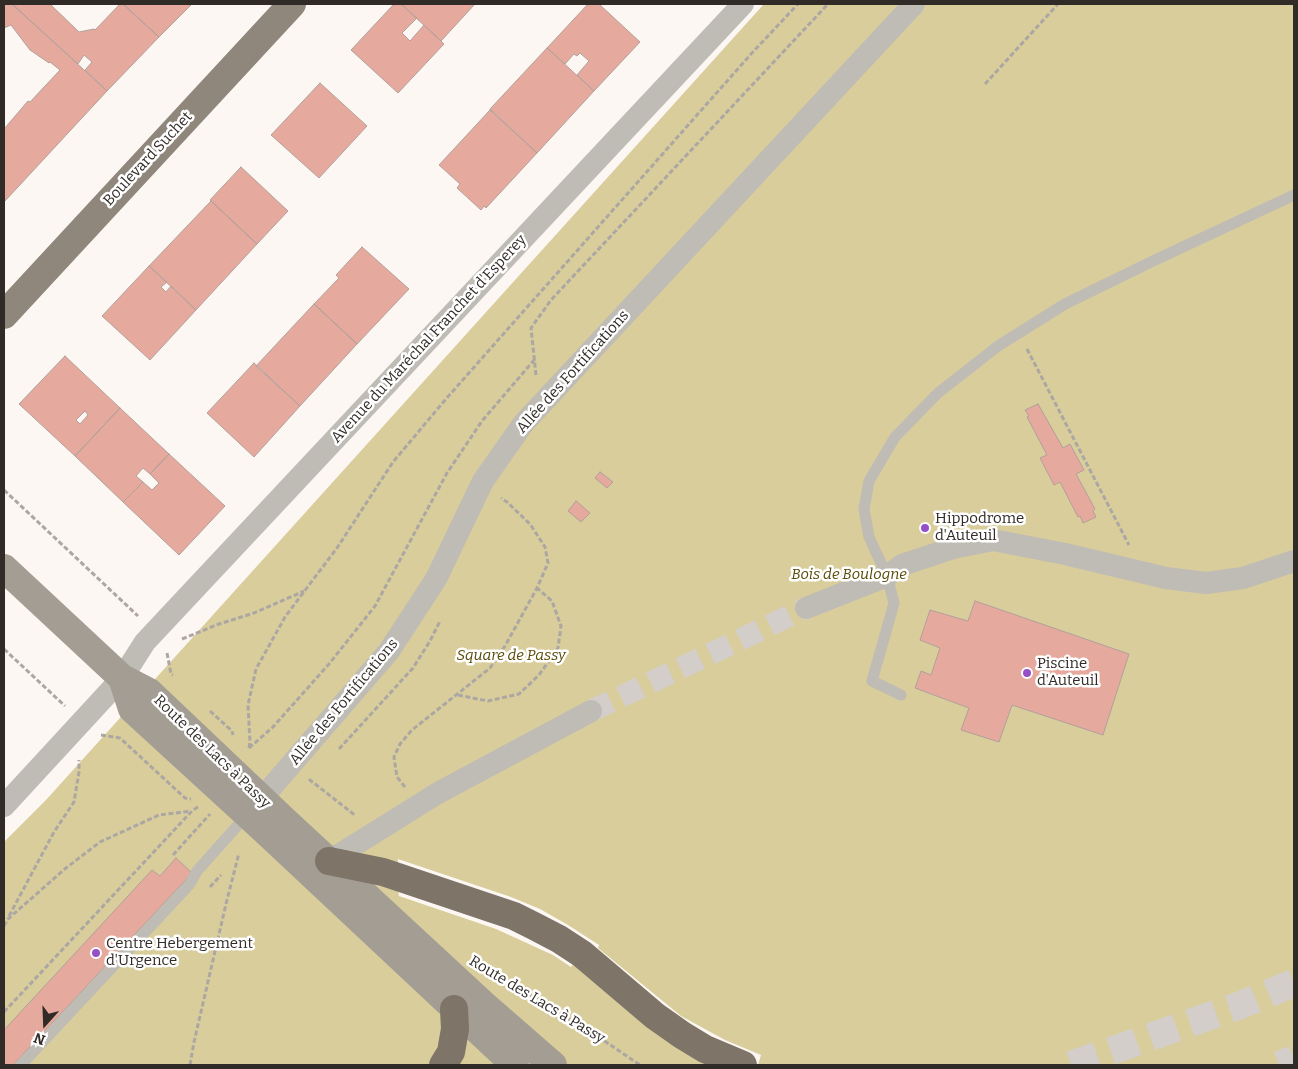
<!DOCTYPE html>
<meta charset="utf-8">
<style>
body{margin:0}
#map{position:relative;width:1298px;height:1069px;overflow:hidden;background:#fdf7f3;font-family:Bitter,serif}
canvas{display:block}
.frame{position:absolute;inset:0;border:5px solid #312b27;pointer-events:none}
.north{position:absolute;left:20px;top:999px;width:50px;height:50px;-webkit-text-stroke:4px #fff;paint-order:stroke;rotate:200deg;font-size:14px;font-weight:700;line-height:20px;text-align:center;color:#312b27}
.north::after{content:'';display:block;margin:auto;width:18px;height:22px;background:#312b27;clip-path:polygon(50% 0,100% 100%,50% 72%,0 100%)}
</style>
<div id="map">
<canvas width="1298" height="1069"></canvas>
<div class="frame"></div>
<div class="north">N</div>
</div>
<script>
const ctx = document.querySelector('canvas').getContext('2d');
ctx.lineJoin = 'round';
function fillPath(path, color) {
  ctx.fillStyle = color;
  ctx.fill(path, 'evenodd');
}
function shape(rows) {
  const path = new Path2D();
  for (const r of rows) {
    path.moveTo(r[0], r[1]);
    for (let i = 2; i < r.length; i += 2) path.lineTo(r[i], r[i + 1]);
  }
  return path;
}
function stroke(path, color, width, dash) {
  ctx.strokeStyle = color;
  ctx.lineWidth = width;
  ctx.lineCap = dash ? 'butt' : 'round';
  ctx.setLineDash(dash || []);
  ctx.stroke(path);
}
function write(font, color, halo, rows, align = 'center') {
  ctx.font = font + ' Bitter,serif';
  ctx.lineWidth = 5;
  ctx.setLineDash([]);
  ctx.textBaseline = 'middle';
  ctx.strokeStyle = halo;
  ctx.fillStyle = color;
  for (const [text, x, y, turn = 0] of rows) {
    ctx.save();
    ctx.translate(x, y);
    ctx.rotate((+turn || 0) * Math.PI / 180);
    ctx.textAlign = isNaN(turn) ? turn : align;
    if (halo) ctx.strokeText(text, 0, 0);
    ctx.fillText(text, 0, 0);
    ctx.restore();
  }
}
fillPath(shape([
 [764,4,1294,4,1294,1065,758,1065,761,1055,725,1040,681,1016,598,948,599,945,568,925,540,909,511,897,398,859,398,889,399,896,496,929,553,955,571,967,573,964,713,1065,4,1065,4,842,46,800]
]), '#d8cd9b');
const building = shape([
 [4,4,12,4,107,91,5,201,4,200,4,129,28,101,30,102,60,70,50,62,49,63,30,50,11,25,4,28,4,4],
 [12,4,50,4,79,32,94,29,95,30,120,4,123,4,159,37,107,91,85,70,92,62,84,55,78,64,12,4],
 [125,4,192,4,159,37,124,5,125,4],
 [394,4,401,4,417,18,402,33,410,41,424,25,444,44,398,93,351,50,394,4],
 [401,4,475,4,441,41,401,4],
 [588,4,599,4,640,42,594,91,577,75,589,61,580,53,577,56,574,54,565,64,547,48,588,4],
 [547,48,594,91,537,153,490,109,547,48],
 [320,83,367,126,319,178,271,135,320,83],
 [490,110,537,153,486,208,484,206,481,210,457,188,460,184,439,165,490,110],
 [241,167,288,211,257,244,210,200,241,167],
 [211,201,257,244,196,310,149,266,211,201],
 [362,247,409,289,357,344,314,304,339,278,336,275,362,247],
 [149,266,167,282,161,287,166,292,171,286,196,310,150,360,102,316,149,266],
 [314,304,357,344,300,406,256,366,314,304],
 [65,356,120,408,75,456,19,404,65,356],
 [85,411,88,415,80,424,76,420,85,411],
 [254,363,300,406,254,457,207,413,254,363],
 [1038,404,1063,448,1070,444,1084,470,1076,474,1095,509,1093,511,1096,517,1083,523,1080,516,1078,517,1060,482,1054,485,1040,458,1047,455,1027,417,1029,416,1025,410,1038,404],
 [120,408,169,454,150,474,143,468,136,476,143,482,123,502,75,456,120,408],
 [169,454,225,506,179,555,123,502,143,482,152,490,159,483,150,474,169,454],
 [600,472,613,482,607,488,595,478,600,472],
 [576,501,590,513,581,522,568,511,576,501],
 [975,601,1129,654,1103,735,1012,705,999,742,961,730,969,708,915,688,921,671,931,675,940,648,920,640,930,610,968,621,975,601],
 [176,858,192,873,13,1065,4,1065,4,1030,152,870,160,876,176,858]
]);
fillPath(building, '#e5aa9d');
stroke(building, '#b2a09b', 1);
stroke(shape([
 [591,711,806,608]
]), '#d4ceca', 22, [22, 11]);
stroke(shape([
 [1071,1065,1238,1006,1294,983],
 [1279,1065,1294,1059]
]), '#d4ceca', 28, [28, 14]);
stroke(shape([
 [985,84,1058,4],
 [1027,349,1129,545],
 [536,375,531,328,551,300,828,4],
 [4,490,138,616],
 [182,639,219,624,254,613,304,591],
 [4,649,65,706],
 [167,653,171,674,173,675],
 [458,695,488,701,519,694,539,675,558,648,561,626,552,601,537,588],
 [210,711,232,731,233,735],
 [101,735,120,738,185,798,191,799],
 [249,748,250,742,248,705,256,669,285,617,337,548,393,462,445,400,751,54,798,4],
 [249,748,273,727,329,664,375,606,447,473,482,421,535,359],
 [339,749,413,668,430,641,440,621],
 [309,781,310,780,356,816],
 [405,787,397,777,394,757,400,744,412,730,490,668,505,646,537,588,548,563,545,547,530,524,507,502,501,498],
 [173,855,210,814],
 [210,887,221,875],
 [9,916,54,832,74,802,79,772,79,760],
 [4,926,8,919,66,868,100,842,159,815,191,811],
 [483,966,606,1042,640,1065],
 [4,1012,192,811,199,806],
 [190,1065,194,1042,226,904,239,853]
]), '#ada7a3', 3, [5, 2.5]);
stroke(shape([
 [901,695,872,681,894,603,887,576,869,537,864,509,869,481,895,437,938,393,998,346,1065,304,1153,261,1294,195],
 [21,1065,190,884,197,871,247,815]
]), '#bfbbb5', 11);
stroke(shape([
 [806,608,887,576,902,565,953,548,993,540,1065,554,1166,578,1206,583,1243,578,1294,561],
 [4,806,122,678,145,642,743,4],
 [251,811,389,651,436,579,483,481,523,424,914,4],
 [329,861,438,793,591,711]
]), '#bfbbb5', 22);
stroke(shape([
 [4,568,122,678,149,692,285,821,483,1004,553,1065],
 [122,678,132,709,263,829,515,1065]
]), '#a39d94', 28);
stroke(shape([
 [4,315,292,4]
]), '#8f877c', 28);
stroke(shape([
 [329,861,383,872,514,916,534,926,559,939,582,954,655,1016,682,1035,705,1049,743,1065],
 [443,1065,451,1052,455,1029,454,1009]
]), '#7e7468', 28);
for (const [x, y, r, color] of [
 [925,528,5,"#9451c6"],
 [1027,673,5,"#9451c6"],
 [96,953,5,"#9451c6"]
]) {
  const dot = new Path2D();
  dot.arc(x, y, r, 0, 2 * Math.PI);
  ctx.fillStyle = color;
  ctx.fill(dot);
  stroke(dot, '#fff', 2);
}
write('15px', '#312b27', '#fff', [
 ["Boulevard Suchet",148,159,-47],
 ["Avenue du Maréchal Franchet d'Esperey",429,339,-47],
 ["Allée des Fortifications",573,372,-48],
 ["Allée des Fortifications",344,702,-50],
 ["Route des Lacs à Passy",212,752,44],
 ["Route des Lacs à Passy",537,1000,31]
]);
write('15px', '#312b27', '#fff', [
 ["Hippodrome",935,519],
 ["d'Auteuil",935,536],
 ["Piscine",1037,664],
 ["d'Auteuil",1037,681],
 ["Centre Hebergement",106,944],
 ["d'Urgence",106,961]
], 'left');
write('italic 15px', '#594b08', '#fff', [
 ["Bois de Boulogne",849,575],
 ["Square de Passy",511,656]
]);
</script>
